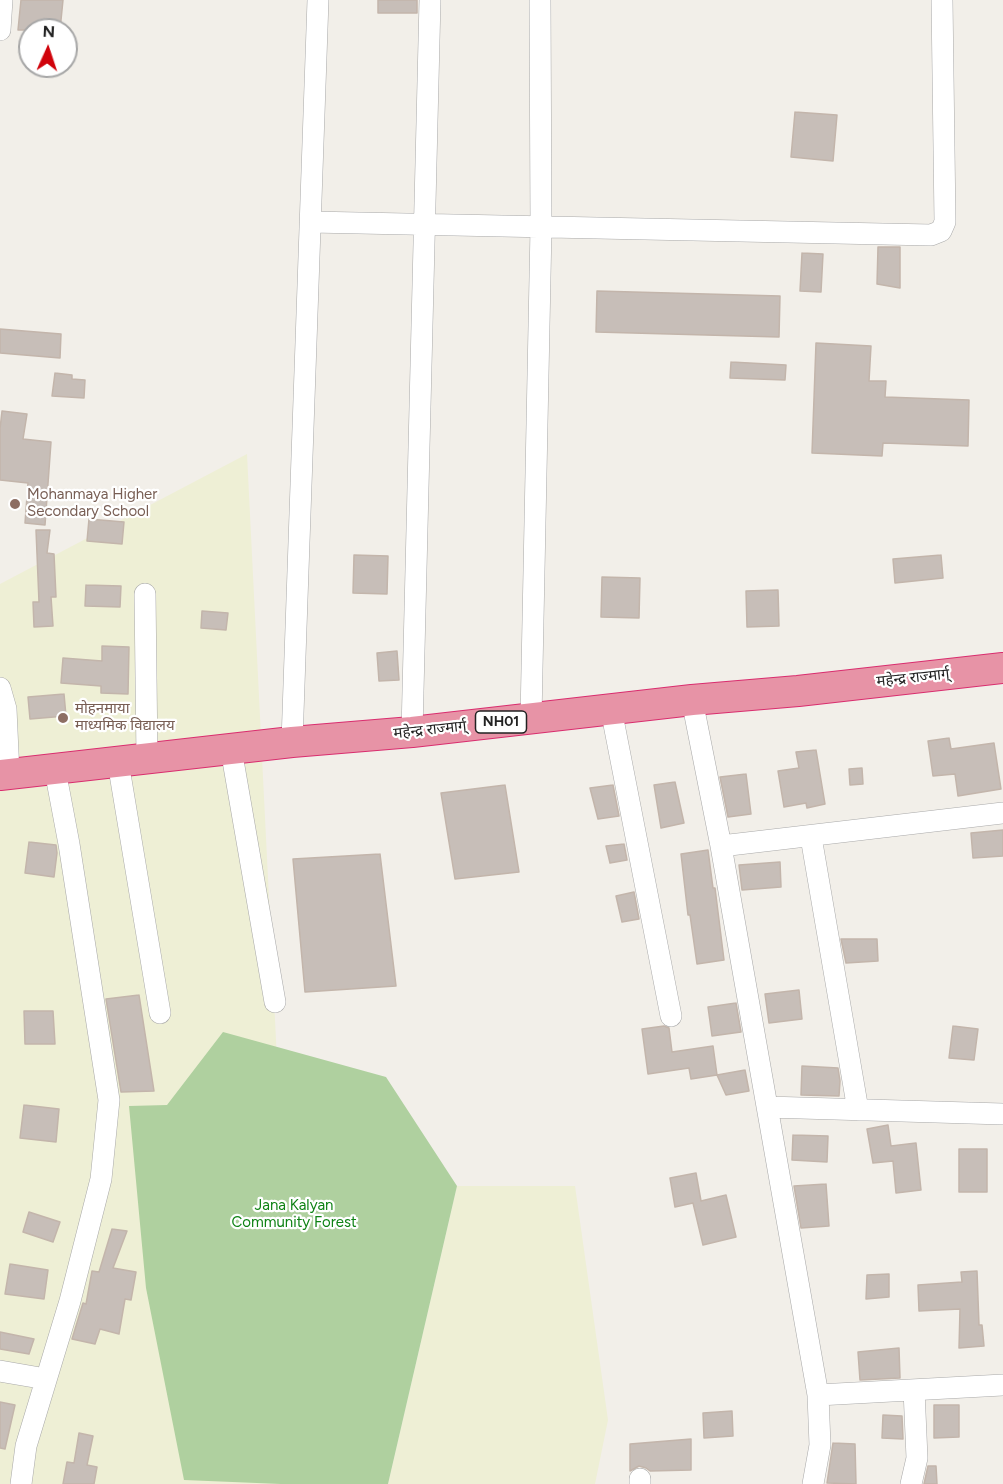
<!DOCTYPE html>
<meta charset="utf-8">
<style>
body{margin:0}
#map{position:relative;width:1003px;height:1484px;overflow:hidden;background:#f2efe9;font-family:Figtree,sans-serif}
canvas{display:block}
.north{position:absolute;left:18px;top:18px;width:60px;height:60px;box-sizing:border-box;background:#fff;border:2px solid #a7a7a7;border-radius:50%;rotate:3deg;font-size:16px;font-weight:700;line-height:24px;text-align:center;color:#222}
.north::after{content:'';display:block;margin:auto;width:21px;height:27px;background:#d0030b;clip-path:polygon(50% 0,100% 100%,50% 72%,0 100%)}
</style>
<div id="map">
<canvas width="1003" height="1484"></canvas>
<div class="north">N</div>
</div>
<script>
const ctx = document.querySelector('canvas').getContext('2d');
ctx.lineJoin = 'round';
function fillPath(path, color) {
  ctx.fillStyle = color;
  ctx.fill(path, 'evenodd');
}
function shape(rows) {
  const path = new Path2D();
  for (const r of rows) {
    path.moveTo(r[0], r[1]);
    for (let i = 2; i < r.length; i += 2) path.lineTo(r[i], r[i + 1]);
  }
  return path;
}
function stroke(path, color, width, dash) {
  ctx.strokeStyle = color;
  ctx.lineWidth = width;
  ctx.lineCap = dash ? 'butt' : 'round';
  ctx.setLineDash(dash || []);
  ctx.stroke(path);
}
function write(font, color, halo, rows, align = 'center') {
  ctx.font = font + ' Figtree,"Noto Sans Devanagari",sans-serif';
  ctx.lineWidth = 4.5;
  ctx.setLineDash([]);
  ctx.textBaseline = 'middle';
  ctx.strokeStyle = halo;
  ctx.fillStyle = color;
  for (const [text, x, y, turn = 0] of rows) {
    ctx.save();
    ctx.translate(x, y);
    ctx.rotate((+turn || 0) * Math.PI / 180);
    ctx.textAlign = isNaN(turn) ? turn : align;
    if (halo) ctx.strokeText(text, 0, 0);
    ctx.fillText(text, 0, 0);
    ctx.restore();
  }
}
fillPath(shape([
 [247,454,298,1484,0,1484,0,584],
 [457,1186,575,1186,608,1420,595,1484,388,1484]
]), '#eeefd5');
fillPath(shape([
 [223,1032,386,1077,457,1186,388,1484,281,1484,184,1480,146,1288,129,1106,167,1105]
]), '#afd09f');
const building = shape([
 [21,0,63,0,60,30,18,30,21,0],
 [378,0,417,0,417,13,378,13,378,0],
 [795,112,837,115,833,161,791,157,795,112],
 [878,247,900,247,900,288,877,284,878,247],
 [802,253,823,254,821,292,800,291,802,253],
 [597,291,780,296,779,337,596,332,597,291],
 [0,329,61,334,60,358,0,353,0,329],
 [816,343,871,346,869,381,886,381,885,397,969,400,968,446,883,443,882,456,812,453,816,343],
 [731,362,786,365,785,380,730,378,731,362],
 [55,373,72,375,72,379,85,380,84,398,52,396,55,373],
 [2,411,27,414,23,439,51,442,45,525,25,523,28,483,0,480,0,429,2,411],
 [89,519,124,522,122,544,87,541,89,519],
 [36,530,50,530,47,553,54,554,56,597,51,597,53,626,34,627,33,602,39,602,36,530],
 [354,555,388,556,387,594,353,593,354,555],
 [941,555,943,578,895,583,893,559,941,555],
 [602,577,640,578,639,618,601,617,602,577],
 [86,585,121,586,120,607,85,606,86,585],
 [778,590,779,626,747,627,746,591,778,590],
 [202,611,228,613,226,630,201,628,202,611],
 [102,646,129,647,128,694,101,693,101,686,61,683,63,658,102,661,102,646],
 [397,651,399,680,379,681,377,653,397,651],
 [64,694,66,716,30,719,28,697,64,694],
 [949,738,951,749,994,743,1001,789,958,796,955,774,933,776,928,741,949,738],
 [816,750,825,804,807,808,806,803,784,807,778,771,799,768,796,752,816,750],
 [862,768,863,784,850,785,849,769,862,768],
 [746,774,751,814,728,817,720,777,746,774],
 [675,782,684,823,661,828,654,785,675,782],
 [505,785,519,872,455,879,441,793,505,785],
 [613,785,619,816,598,819,590,788,613,785],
 [1003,830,1003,856,973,858,971,833,1003,830],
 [29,842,56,845,57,853,54,877,25,873,29,842],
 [624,844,627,860,610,863,606,846,624,844],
 [708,850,713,888,715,888,724,960,697,964,690,915,688,915,681,854,708,850],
 [380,854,396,986,305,992,293,859,380,854],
 [780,862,781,887,742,890,739,865,780,862],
 [634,892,639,919,622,922,616,896,634,892],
 [841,939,877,939,878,961,846,963,841,939],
 [799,990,802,1019,769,1023,765,994,799,990],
 [139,995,154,1091,121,1092,106,999,139,995],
 [736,1003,741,1032,712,1036,708,1007,736,1003],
 [24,1011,53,1011,55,1044,25,1044,24,1011],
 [664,1026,669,1028,672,1052,713,1046,717,1075,691,1079,689,1068,648,1074,642,1029,664,1026],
 [953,1026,978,1029,974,1060,949,1058,953,1026],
 [802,1066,838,1068,840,1081,839,1096,801,1095,802,1066],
 [745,1070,749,1091,726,1095,717,1075,745,1070],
 [24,1105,59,1109,56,1142,20,1138,24,1105],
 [888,1125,891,1146,916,1143,921,1190,896,1193,893,1161,873,1163,867,1129,888,1125],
 [793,1135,828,1136,827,1162,792,1160,793,1135],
 [959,1149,987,1149,987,1192,959,1192,959,1149],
 [696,1173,701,1201,726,1195,736,1237,703,1245,693,1203,675,1207,670,1178,696,1173],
 [826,1184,829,1226,801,1228,794,1186,826,1184],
 [29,1212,60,1222,53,1242,23,1232,29,1212],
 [112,1229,127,1231,113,1268,136,1272,131,1300,125,1299,119,1334,100,1329,95,1344,72,1339,83,1303,86,1304,92,1271,99,1272,112,1229],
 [10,1264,48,1270,44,1299,5,1294,10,1264],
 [977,1271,979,1325,982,1325,984,1346,959,1348,960,1309,919,1311,918,1285,962,1282,961,1272,977,1271],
 [889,1274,889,1297,866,1299,867,1275,889,1274],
 [0,1332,34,1339,29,1354,0,1349,0,1332],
 [899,1348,900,1378,860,1380,858,1352,899,1348],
 [0,1402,15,1405,5,1449,0,1448,0,1402],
 [934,1405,959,1405,959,1437,934,1438,934,1405],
 [732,1411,733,1436,704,1438,703,1413,732,1411],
 [883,1415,902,1416,903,1439,882,1438,883,1415],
 [79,1433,93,1436,87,1465,97,1467,94,1484,63,1484,67,1462,74,1463,79,1433],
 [691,1439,691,1470,650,1471,646,1468,639,1466,630,1471,630,1444,691,1439],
 [833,1443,855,1444,856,1484,827,1483,833,1443],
 [928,1466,936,1466,937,1484,924,1484,928,1466]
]);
fillPath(building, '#c7beb8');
stroke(building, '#c3b5ab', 1.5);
const minor = shape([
 [0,30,2,0],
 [311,222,931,235,941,231,945,222,942,0],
 [145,594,147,758],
 [0,688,6,709,9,774],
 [692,700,721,846,818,1395,820,1445,813,1484],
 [611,709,671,1016],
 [531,718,541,228,540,0],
 [412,732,430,0],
 [292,742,318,0],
 [231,749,275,1002],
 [118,762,160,1013],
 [811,837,858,1110],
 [721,846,1003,813],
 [767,1107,1003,1114],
 [0,1371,46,1379],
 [818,1395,1003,1385],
 [21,1484,26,1446,70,1301,101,1179,109,1100,69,844,55,770],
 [640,1484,640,1479],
 [911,1484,917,1458,914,1390]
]);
const highway = shape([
 [0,775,292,742,412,732,692,700,798,691,1003,668]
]);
stroke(minor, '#a9a9a9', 22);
stroke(highway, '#d92d6e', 32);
stroke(minor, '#fff', 21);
stroke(highway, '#e793a6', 30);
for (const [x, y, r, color] of [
 [15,504,6,"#8d6e63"],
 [63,718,6,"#8d6e63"]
]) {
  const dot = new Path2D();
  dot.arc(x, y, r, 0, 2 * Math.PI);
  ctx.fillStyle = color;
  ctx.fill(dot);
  stroke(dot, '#fff', 2);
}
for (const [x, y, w] of [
 [501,722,51]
]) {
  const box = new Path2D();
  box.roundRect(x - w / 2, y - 11, w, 22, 4.5);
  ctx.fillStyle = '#fff';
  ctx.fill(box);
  stroke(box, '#222', 1.5);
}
write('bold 14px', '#222', null, [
 ["NH01",501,722]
]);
write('15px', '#785e54', '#fff', [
 ["Mohanmaya Higher",27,495],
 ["Secondary School",27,512],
 ["मोहनमाया",75,709],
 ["माध्यमिक विद्यालय",75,726]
], 'left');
write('15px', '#222', '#fff', [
 ["महेन्द्र राज्मार्ग्",913,678,-6],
 ["महेन्द्र राज्मार्ग्",430,730,-6]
]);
write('15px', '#0e8214', '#fff', [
 ["Jana Kalyan",294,1206],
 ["Community Forest",294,1223]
]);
</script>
